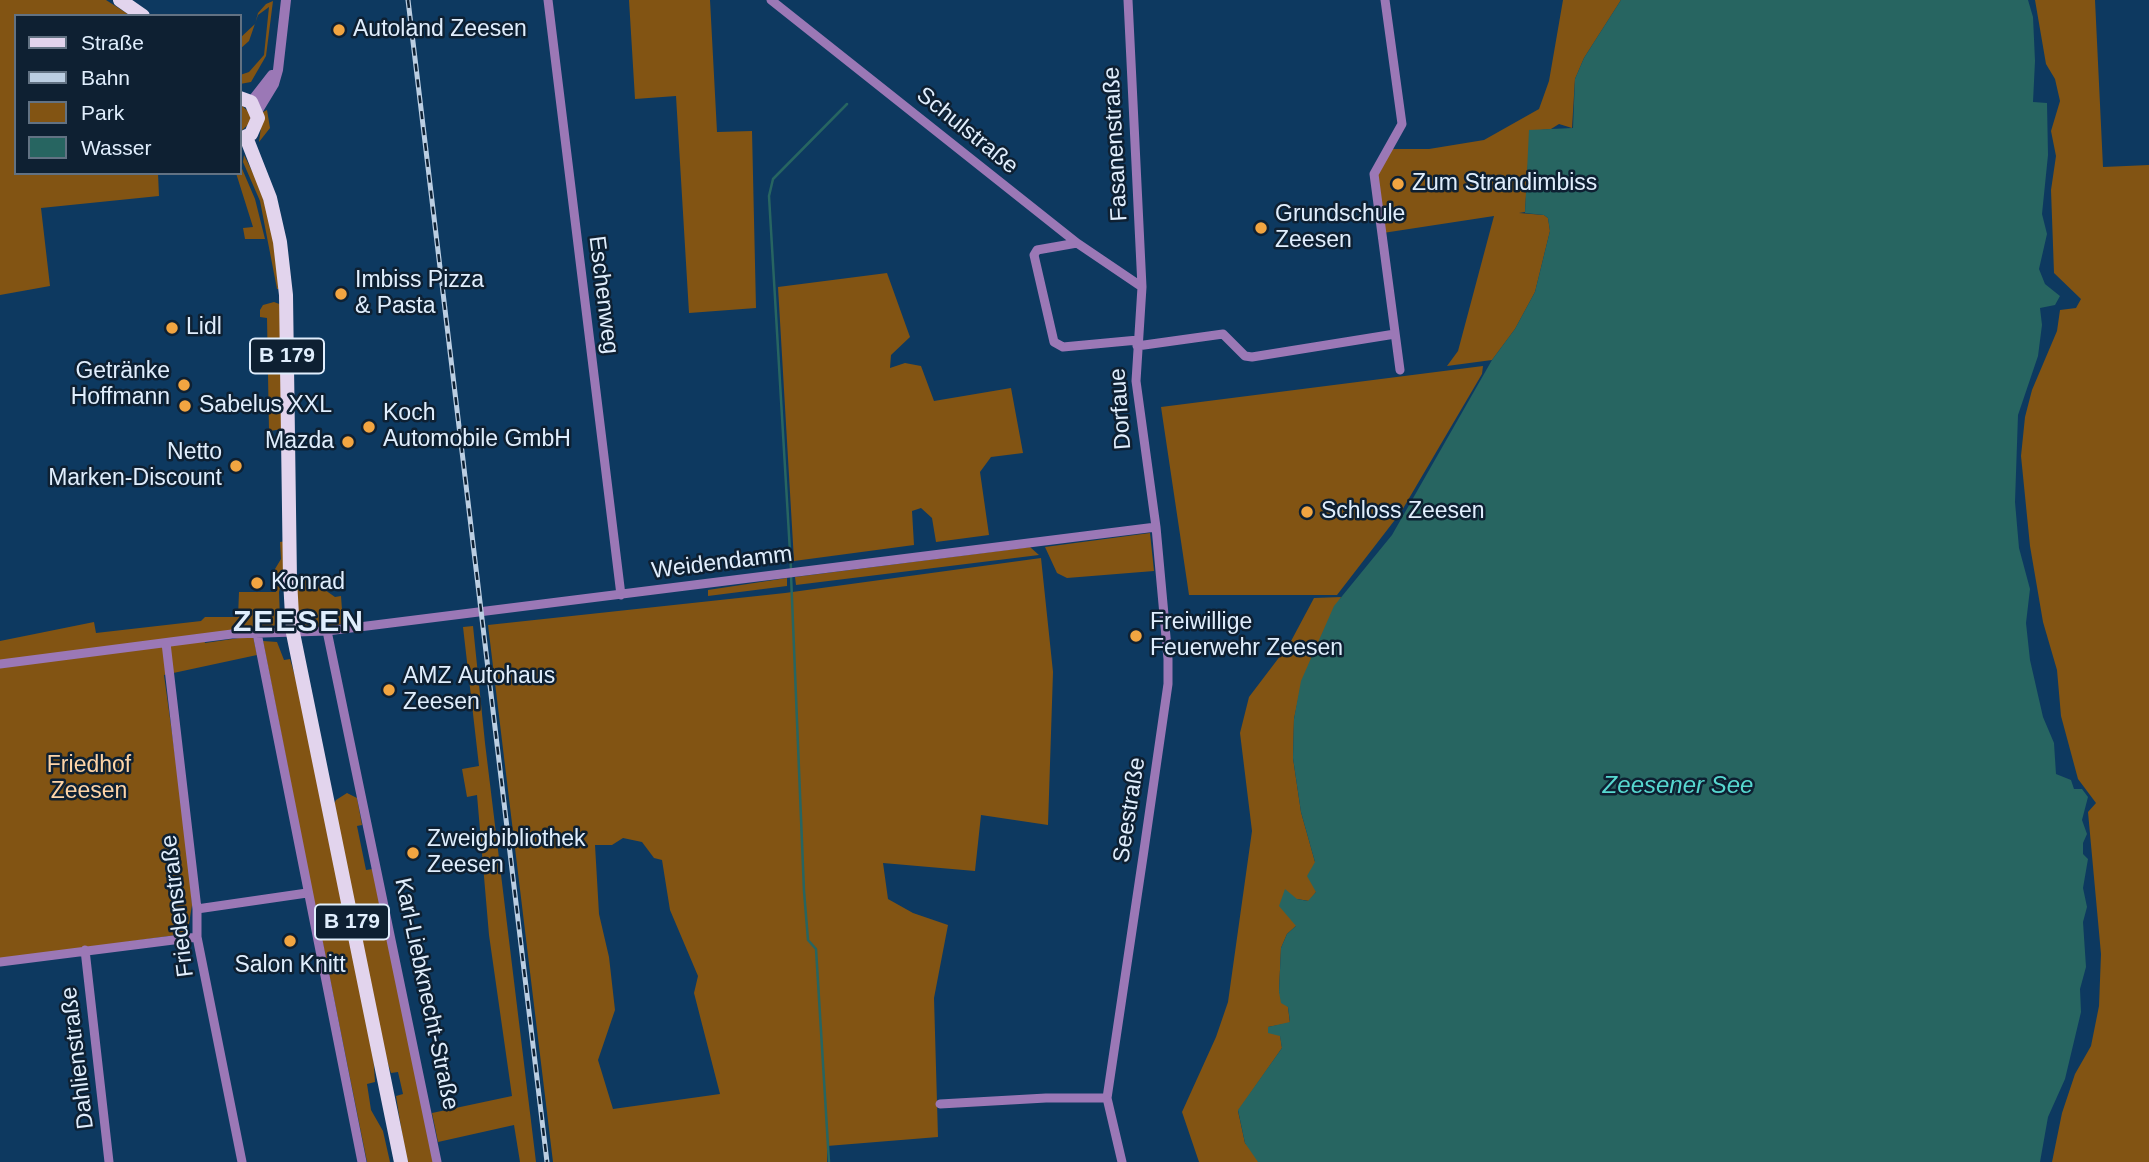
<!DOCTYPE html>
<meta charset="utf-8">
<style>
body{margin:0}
#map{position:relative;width:2149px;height:1162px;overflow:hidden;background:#0d3960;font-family:Helvetica,sans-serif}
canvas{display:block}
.legend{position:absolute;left:14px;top:14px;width:228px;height:161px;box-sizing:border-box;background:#0e2032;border:2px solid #627283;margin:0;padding:9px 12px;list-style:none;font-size:21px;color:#e0eefd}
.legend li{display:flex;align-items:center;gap:14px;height:35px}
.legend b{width:35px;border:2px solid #627283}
</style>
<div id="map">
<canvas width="2149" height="1162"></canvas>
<ul class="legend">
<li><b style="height:9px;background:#e2d4ed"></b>Straße</li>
<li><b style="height:9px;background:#bbcee2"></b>Bahn</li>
<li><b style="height:19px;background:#825413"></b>Park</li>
<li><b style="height:19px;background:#276561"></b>Wasser</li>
</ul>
</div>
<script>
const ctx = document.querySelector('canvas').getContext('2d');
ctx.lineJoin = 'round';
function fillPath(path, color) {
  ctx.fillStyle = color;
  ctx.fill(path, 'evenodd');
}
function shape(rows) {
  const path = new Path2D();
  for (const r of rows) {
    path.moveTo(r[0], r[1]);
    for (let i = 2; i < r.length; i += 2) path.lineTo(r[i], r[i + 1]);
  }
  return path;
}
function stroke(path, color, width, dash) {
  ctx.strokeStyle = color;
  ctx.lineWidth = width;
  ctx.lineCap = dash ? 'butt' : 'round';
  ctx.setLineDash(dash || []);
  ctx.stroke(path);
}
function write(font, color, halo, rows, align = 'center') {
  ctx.font = font + ' Helvetica,sans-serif';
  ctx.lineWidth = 5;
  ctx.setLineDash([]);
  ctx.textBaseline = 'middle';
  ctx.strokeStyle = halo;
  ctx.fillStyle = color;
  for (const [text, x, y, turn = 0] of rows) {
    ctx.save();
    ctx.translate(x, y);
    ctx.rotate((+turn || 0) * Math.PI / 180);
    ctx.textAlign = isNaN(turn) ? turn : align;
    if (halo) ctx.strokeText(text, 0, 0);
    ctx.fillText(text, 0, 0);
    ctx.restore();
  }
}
fillPath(shape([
 [0,0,106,0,131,16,16,16,16,173,158,173,159,196,41,208,50,286,0,295],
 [629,0,710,0,717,132,752,131,756,308,689,313,676,96,635,99],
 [1563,0,1621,0,1584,58,1575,79,1572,128,1559,124,1551,129,1530,131,1525,212,1519,213,1544,215,1548,218,1550,231,1535,292,1515,329,1492,360,1447,366,1458,351,1494,216,1383,233,1375,175,1389,149,1429,149,1484,140,1539,109,1549,81],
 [2035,0,2095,0,2103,167,2149,165,2149,1162,2052,1162,2062,1113,2075,1074,2091,1046,2099,1006,2101,954,2088,812,2096,803,2078,779,2061,716,2057,670,2043,622,2030,546,2021,456,2025,417,2032,390,2057,331,2060,310,2076,308,2081,299,2054,273,2051,190,2056,156,2051,131,2060,101,2055,79,2046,64],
 [273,1,266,56,251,82,240,84,240,75,249,72,264,55,269,7,258,15,249,41,240,49,240,38,255,24,258,13,266,4],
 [240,104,250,113,251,122,240,132],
 [267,110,270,128,259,142,263,112],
 [244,155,260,187,274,238,280,289,277,289,260,201,243,162],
 [240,164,255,199,265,239,245,239,243,228,253,227,236,173,240,173],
 [887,273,910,337,891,355,890,368,905,363,921,366,934,401,1011,388,1023,453,991,457,980,472,989,535,936,542,932,518,921,508,912,511,914,545,794,561,778,287],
 [274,302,282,305,284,429,269,431,267,318,260,317,260,310,263,305],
 [1483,366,1482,374,1401,512,1337,595,1189,595,1161,407],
 [1150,533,1154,571,1067,578,1057,573,1045,547],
 [286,541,285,568,279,592,280,622,272,627,203,634,205,643,253,636,257,655,164,675,189,856,192,905,188,930,183,934,0,960,0,641,94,622,96,633,201,621,205,617,238,617,239,592,276,592,275,569,281,559,280,542],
 [1030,547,1039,555,796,585,795,577],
 [1041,558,1053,672,1048,825,981,815,975,871,883,863,888,899,913,913,948,925,934,998,938,1137,827,1146,827,1162,553,1162,488,625,785,593],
 [623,838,642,842,654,858,662,860,670,910,698,976,694,993,720,1094,613,1109,598,1060,615,1010,609,957,599,914,595,845,612,845],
 [296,578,308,578,335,597,341,596,343,624,310,629,304,627,298,620],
 [787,578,787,586,708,596,708,590],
 [1341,597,1302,681,1294,719,1293,758,1301,812,1315,862,1316,892,1309,901,1297,899,1296,926,1287,934,1281,948,1279,992,1288,1007,1290,1023,1268,1027,1280,1035,1282,1048,1238,1111,1245,1143,1259,1159,1258,1162,1199,1162,1182,1112,1216,1037,1228,1002,1252,831,1240,733,1249,697,1290,643,1314,598],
 [473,626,485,743,536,1162,520,1162,514,1125,438,1142,432,1113,512,1096,489,935,477,795,467,797,462,769,479,766,463,627],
 [263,641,277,642,284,660,290,659,303,704,373,1052,375,1082,367,1084,371,1110,383,1131,390,1162,367,1162,322,939,327,938,325,922,317,917],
 [347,793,357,798,362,825,357,826,366,870,373,869,434,1162,408,1162,405,1152,396,1096,403,1094,398,1072,391,1073,383,1048,333,806,336,800]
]), '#825413');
fillPath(shape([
 [1621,0,2028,0,2033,17,2035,61,2033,102,2047,103,2048,155,2042,214,2047,234,2039,269,2045,284,2060,296,2055,305,2040,308,2042,325,2038,356,2018,415,2015,502,2019,548,2030,589,2026,623,2030,660,2043,717,2054,743,2056,774,2071,780,2074,789,2082,789,2088,797,2082,820,2087,834,2083,843,2083,854,2088,859,2083,888,2087,907,2083,922,2086,967,2080,989,2081,1012,2065,1079,2048,1117,2040,1162,1258,1162,1245,1143,1238,1110,1282,1048,1280,1036,1268,1033,1268,1027,1290,1022,1288,1007,1281,1003,1279,992,1281,948,1287,934,1296,926,1279,906,1285,889,1297,899,1308,901,1316,892,1307,876,1315,862,1301,812,1293,758,1294,719,1301,681,1334,606,1392,535,1492,360,1515,329,1535,292,1550,231,1548,218,1544,215,1525,213,1529,130,1573,128,1575,79,1584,58]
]), '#276561');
stroke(shape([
 [791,569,769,196,773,179,847,104],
 [791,575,804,891,808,940,816,949,829,1162]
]), '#276561', 2.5);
stroke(shape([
 [548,0,621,595],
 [771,0,1077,243,1142,287],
 [1385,0,1402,124,1374,174,1400,370],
 [1077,243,1037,250,1034,255,1054,342,1063,347,1138,340],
 [1137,346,1223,334,1245,356,1252,357,1395,334],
 [327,631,437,1162],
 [257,633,362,1162],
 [166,643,197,909,197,937,242,1162],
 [0,664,232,634,327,631,1156,527],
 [197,909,307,893],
 [85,950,109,1162],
 [0,962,197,937],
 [940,1104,1046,1098,1107,1098],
 [1122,1162,1107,1098,1144,850,1168,684,1168,659,1156,527,1136,381,1142,287,1128,0]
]), '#9b78b6', 9);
stroke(shape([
 [251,102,272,75],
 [257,112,274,84,278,70,286,0]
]), '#9b78b6', 10);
stroke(shape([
 [120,0,143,16],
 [240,98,251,102,258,118,251,134,240,139],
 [246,137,270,198,280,242,286,295,290,580,293,633,401,1162]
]), '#e2d4ed', 14);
const rail = shape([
 [408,0,547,1162]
]);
stroke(rail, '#bbcee2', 5);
stroke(rail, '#0e2032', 2.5, [8]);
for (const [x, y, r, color] of [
 [339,30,7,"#f2a541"],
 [1398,184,7,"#f2a541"],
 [1261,228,7,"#f2a541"],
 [341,294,7,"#f2a541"],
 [172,328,7,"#f2a541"],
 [184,385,7,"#f2a541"],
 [185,406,7,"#f2a541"],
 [369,427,7,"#f2a541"],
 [348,442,7,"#f2a541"],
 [236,466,7,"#f2a541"],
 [1307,512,7,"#f2a541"],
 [257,583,7,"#f2a541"],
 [1136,636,7,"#f2a541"],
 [389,690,7,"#f2a541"],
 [413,853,7,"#f2a541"],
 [290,941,7,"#f2a541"]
]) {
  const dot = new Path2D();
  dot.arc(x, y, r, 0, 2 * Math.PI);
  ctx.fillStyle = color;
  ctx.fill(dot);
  stroke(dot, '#0e2032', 2.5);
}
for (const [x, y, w] of [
 [287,356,74],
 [352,922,74]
]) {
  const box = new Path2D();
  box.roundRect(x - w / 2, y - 17.5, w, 35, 5);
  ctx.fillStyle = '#0e2032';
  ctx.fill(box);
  stroke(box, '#e0eefd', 2);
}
write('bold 21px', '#e0eefd', null, [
 ["B 179",287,356],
 ["B 179",352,922]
]);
write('23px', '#e0eefd', '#0e2032', [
 ["Autoland Zeesen",353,30],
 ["Zum Strandimbiss",1412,184],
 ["Grundschule",1275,215],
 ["Zeesen",1275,241],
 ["Imbiss Pizza",355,281],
 ["& Pasta",355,307],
 ["Lidl",186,328],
 ["Getränke",170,372,"right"],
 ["Hoffmann",170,398,"right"],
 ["Sabelus XXL",199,406],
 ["Koch",383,414],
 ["Automobile GmbH",383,440],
 ["Mazda",334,442,"right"],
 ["Netto",222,453,"right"],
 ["Marken-Discount",222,479,"right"],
 ["Schloss Zeesen",1321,512],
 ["Konrad",271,583],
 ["Freiwillige",1150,623],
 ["Feuerwehr Zeesen",1150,649],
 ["AMZ Autohaus",403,677],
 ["Zeesen",403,703],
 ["Zweigbibliothek",427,840],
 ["Zeesen",427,866],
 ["Salon Knitt",290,966,"center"]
], 'left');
write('23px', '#e0eefd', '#0e2032', [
 ["Schulstraße",967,131,39],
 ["Fasanenstraße",1116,144,-93],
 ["Eschenweg",603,295,83],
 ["Dorfaue",1121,409,-94],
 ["Weidendamm",722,563,-7],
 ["Seestraße",1130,810,-81],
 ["Friedenstraße",178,906,-97],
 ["Karl-Liebknecht-Straße",426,994,78],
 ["Dahlienstraße",78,1058,-97]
]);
write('23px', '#fed4a7', '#0e2032', [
 ["Friedhof",89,766],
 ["Zeesen",89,792]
]);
write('italic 24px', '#57d8d0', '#0e2032', [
 ["Zeesener See",1678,786]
]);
ctx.letterSpacing = '2px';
write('bold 30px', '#e0eefd', '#0e2032', [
 ["ZEESEN",299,623]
]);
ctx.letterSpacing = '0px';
</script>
